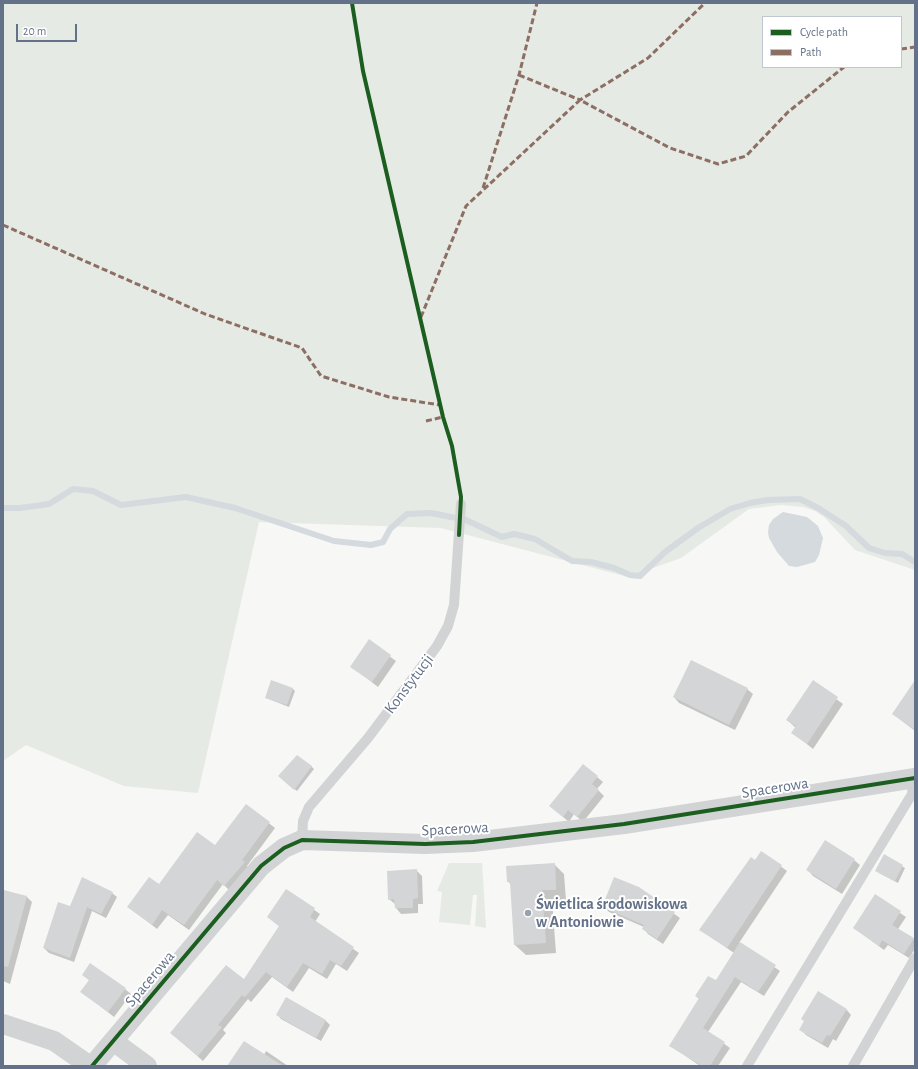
<!DOCTYPE html>
<meta charset="utf-8">
<style>
body{margin:0}
#map{position:relative;width:918px;height:1069px;overflow:hidden;background:#f7f7f6;font-family:"Alegreya Sans",sans-serif}
canvas{display:block}
.frame{position:absolute;inset:0;border:4px solid #647289;pointer-events:none}
.legend{position:absolute;left:762px;top:16px;width:140px;height:52px;box-sizing:border-box;background:#fff;border:1px solid #c1c7d0;margin:0;padding:5px 7px;list-style:none;font-size:12px;color:#647289}
.legend li{display:flex;align-items:center;gap:8px;height:20px}
.legend b{width:20px;border:1px solid #c1c7d0}
.scale{position:absolute;left:16px;top:24px;width:61px;height:18px;box-sizing:border-box;border:2px solid #647289;border-top:0;padding-left:5px;font-size:12px;line-height:14px;white-space:nowrap;color:#647289;-webkit-text-stroke:3px #fff;paint-order:stroke}
</style>
<div id="map">
<canvas width="918" height="1069"></canvas>
<div class="frame"></div>
<ul class="legend">
<li><b style="height:5px;background:#1b5e20"></b>Cycle path</li>
<li><b style="height:5px;background:#8d6e63"></b>Path</li>
</ul>
<div class="scale">20 m</div>
</div>
<script>
const ctx = document.querySelector('canvas').getContext('2d');
ctx.lineJoin = 'round';
function fillPath(path, color) {
  ctx.fillStyle = color;
  ctx.fill(path, 'evenodd');
}
function shape(rows) {
  const path = new Path2D();
  for (const r of rows) {
    path.moveTo(r[0], r[1]);
    for (let i = 2; i < r.length; i += 2) path.lineTo(r[i], r[i + 1]);
  }
  return path;
}
function stroke(path, color, width, dash) {
  ctx.strokeStyle = color;
  ctx.lineWidth = width;
  ctx.lineCap = dash ? 'butt' : 'round';
  ctx.setLineDash(dash || []);
  ctx.stroke(path);
}
function write(font, color, halo, rows, align = 'center') {
  ctx.font = font + ' "Alegreya Sans",sans-serif';
  ctx.lineWidth = 4;
  ctx.setLineDash([]);
  ctx.textBaseline = 'middle';
  ctx.strokeStyle = halo;
  ctx.fillStyle = color;
  for (const [text, x, y, turn = 0] of rows) {
    ctx.save();
    ctx.translate(x, y);
    ctx.rotate((+turn || 0) * Math.PI / 180);
    ctx.textAlign = isNaN(turn) ? turn : align;
    if (halo) ctx.strokeText(text, 0, 0);
    ctx.fillText(text, 0, 0);
    ctx.restore();
  }
}
fillPath(shape([
 [3,3,915,3,915,570,855,550,824,517,815,511,803,507,781,505,749,509,681,558,628,577,441,528,259,522,198,793,124,786,26,745,3,761],
 [763,17,901,17,901,67,763,67],
 [449,863,482,863,486,928,475,926,477,895,473,895,470,925,439,922,442,892,437,891]
]), '#e5eae4');
fillPath(shape([
 [783,512,807,517,818,526,823,538,819,555,815,562,797,567,789,566,777,552,769,538,768,532,769,525,773,519]
]), '#d4dade');
fillPath(shape([
 [369,641,396,661,378,687,351,666],
 [813,682,843,704,813,749,793,733,796,728,787,720],
 [292,688,295,691,289,707,266,698],
 [747,689,753,694,735,730,679,703,674,697],
 [915,694,915,731,893,714],
 [311,766,314,769,297,791,282,779],
 [597,777,603,782,597,789,604,796,583,822,574,814,569,822,556,811],
 [246,805,275,828,247,866,249,868,230,891,223,884,189,930,168,915,157,929,129,907,215,847],
 [762,852,787,871,739,943,780,971,764,996,741,982,708,1032,730,1048,718,1066,700,1066,671,1046,699,999,696,996,716,982,734,953,701,930],
 [884,856,905,868,898,883,879,873],
 [854,860,860,865,842,894,813,876,808,870],
 [554,864,564,874,566,900,552,900,556,953,526,955,515,945,511,885,508,881],
 [416,870,422,876,423,904,418,904,418,913,401,914,396,908,396,905,389,899],
 [638,888,680,918,663,944,648,934,643,928,644,927,609,912,603,906],
 [3,890,27,897,32,902,10,984,3,981],
 [286,890,320,914,315,922,359,953,347,971,336,964,327,979,309,968,293,992,272,977,251,1002,248,999,223,1030,226,1033,203,1061,171,1033,244,980,280,927,268,917],
 [112,893,117,897,106,918,92,911,74,962,49,953,44,948,71,907],
 [875,896,906,917,898,929,915,940,915,949,909,958,888,945,884,950,854,928],
 [83,975,125,989,131,994,114,1017,82,992,90,981],
 [286,998,326,1021,330,1025,321,1041,281,1019,277,1014],
 [846,1009,851,1015,836,1041,833,1039,828,1048,806,1035,801,1030],
 [266,1051,288,1066,232,1066,264,1055]
]), '#0003');
stroke(shape([
 [3,508,20,508,49,504,73,489,93,491,121,505,186,497,235,508,334,541,371,545,383,542,390,529,407,514,431,513,466,520,502,537,514,534,535,539,572,561,591,562,614,568,630,575,640,576,665,552,698,528,730,509,750,503,768,500,800,499,818,508,846,526,869,548,885,553,902,554,915,562]
]), '#d4dade', 6);
fillPath(shape([
 [369,639,391,655,372,682,350,667],
 [691,660,748,688,729,725,673,697],
 [271,680,293,688,287,705,265,698],
 [813,680,838,697,807,744,791,733,796,726,786,720],
 [915,680,915,730,892,714],
 [297,755,312,766,294,790,278,776],
 [583,764,598,776,592,784,599,790,577,817,568,810,563,817,549,806],
 [246,804,270,822,242,860,245,862,224,886,217,880,184,925,162,910,152,925,127,907,149,877,159,884,197,832,215,845],
 [825,840,855,859,836,889,806,870],
 [761,851,782,865,727,948,699,930,751,857,755,860],
 [884,854,903,865,895,881,875,871],
 [555,863,556,890,542,890,546,943,514,945,510,882,507,882,506,866],
 [417,869,418,898,413,899,413,908,395,908,394,899,388,900,387,871],
 [82,877,113,892,101,914,87,907,70,958,43,948,58,902,70,906],
 [614,877,639,887,675,912,657,939,642,929,644,925,602,907],
 [286,889,315,908,310,917,354,947,341,966,330,960,322,974,303,963,287,987,266,972,245,997,242,995,218,1025,222,1027,198,1056,170,1033,226,965,244,979,279,926,267,917],
 [3,890,27,896,8,967,3,966],
 [875,894,901,911,892,925,914,938,904,954,882,940,879,946,853,928],
 [740,942,776,965,758,992,735,977,703,1028,725,1042,710,1066,702,1066,669,1046,699,998,695,996,708,976,716,980],
 [90,963,126,988,108,1012,80,992,89,980,82,975],
 [818,991,847,1009,830,1036,827,1035,822,1043,799,1030,804,1021,801,1019],
 [286,997,326,1020,316,1038,276,1015],
 [244,1041,283,1066,227,1066]
]), '#d4d5d6');
stroke(shape([
 [302,840,303,821,309,807,368,738,437,646,448,626,454,605,461,504],
 [747,1066,912,794,913,779],
 [853,1066,915,958]
]), '#d2d3d4', 10);
stroke(shape([
 [3,1024,54,1041,90,1066],
 [113,1041,147,1066],
 [92,1066,261,866,284,848,302,840,425,844,473,842,624,824,915,778]
]), '#d2d3d4', 20);
stroke(shape([
 [901,49,915,47],
 [519,75,580,100,648,58,705,3],
 [483,188,519,75,537,3],
 [3,225,205,314,302,348,321,376,389,397,440,405],
 [421,317,466,206,580,100,670,148,718,164,746,156,788,112,844,67],
 [426,421,443,417]
]), '#8d6e63', 3, [6, 3]);
stroke(shape([
 [352,3,363,71,443,417,452,446,461,497,459,535],
 [92,1066,261,866,284,848,302,840,425,844,473,842,624,824,915,778]
]), '#1b5e20', 4);
for (const [x, y, r, color] of [
 [528,913,4,"#97a1af"]
]) {
  const dot = new Path2D();
  dot.arc(x, y, r, 0, 2 * Math.PI);
  ctx.fillStyle = color;
  ctx.fill(dot);
  stroke(dot, '#fff', 1.5);
}
write('16px', '#647289', '#fff', [
 ["Konstytucji",409,684,-53],
 ["Spacerowa",775,788,-9],
 ["Spacerowa",455,829,-3],
 ["Spacerowa",150,979,-50]
]);
write('bold 16px', '#647289', '#fff', [
 ["Świetlica środowiskowa",536,904],
 ["w Antoniowie",536,922]
], 'left');
</script>
